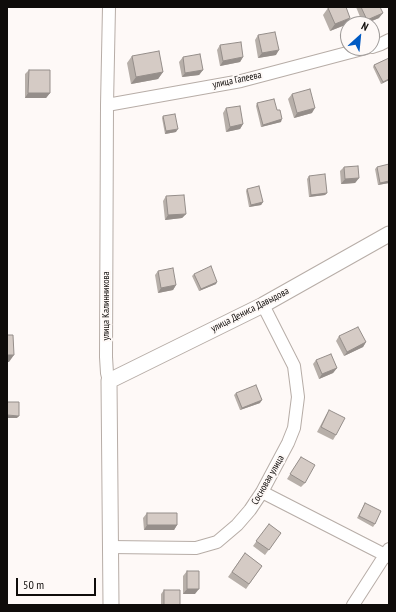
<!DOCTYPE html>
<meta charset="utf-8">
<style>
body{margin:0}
#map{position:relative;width:396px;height:612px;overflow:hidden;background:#fef9f7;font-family:"PT Sans Narrow",sans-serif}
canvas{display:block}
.frame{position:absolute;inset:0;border:8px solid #0f0c0a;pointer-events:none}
.north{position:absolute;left:340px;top:16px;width:40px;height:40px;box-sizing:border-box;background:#fef9f7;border:1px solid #9e9a98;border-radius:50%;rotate:27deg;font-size:11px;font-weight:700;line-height:16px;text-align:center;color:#0f0c0a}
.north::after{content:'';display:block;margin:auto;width:14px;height:18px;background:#005ac3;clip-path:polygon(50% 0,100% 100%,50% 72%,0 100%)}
.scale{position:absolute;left:16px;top:578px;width:80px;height:18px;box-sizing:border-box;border:2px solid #0f0c0a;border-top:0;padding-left:5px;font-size:12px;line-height:14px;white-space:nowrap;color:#0f0c0a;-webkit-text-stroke:3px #fef9f7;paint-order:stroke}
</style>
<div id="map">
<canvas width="396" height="612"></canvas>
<div class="frame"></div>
<div class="north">N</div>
<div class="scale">50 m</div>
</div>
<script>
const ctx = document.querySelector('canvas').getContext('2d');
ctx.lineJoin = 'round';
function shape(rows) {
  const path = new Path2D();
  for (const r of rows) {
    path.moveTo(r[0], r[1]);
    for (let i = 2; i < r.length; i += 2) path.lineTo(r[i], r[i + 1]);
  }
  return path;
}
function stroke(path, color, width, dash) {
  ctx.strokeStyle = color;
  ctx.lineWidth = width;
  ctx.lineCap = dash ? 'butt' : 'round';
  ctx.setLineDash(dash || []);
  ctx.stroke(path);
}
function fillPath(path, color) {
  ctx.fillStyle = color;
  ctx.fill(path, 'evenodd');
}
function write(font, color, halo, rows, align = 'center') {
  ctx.font = font + ' "PT Sans Narrow",sans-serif';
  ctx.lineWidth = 4;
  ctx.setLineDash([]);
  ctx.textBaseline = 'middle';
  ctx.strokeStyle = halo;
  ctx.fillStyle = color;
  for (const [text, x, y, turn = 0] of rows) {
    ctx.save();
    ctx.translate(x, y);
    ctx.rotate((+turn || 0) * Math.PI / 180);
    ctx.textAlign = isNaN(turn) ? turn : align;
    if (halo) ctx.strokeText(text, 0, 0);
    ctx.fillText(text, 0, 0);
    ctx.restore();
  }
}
const minor = shape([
 [109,7,107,105,106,357,107,373,109,381],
 [372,47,381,44,389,40],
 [107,105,241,81,366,48],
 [262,492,389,557],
 [110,547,196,548,217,542,237,525,250,510,262,492,288,443,294,428,298,397,294,366,263,305],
 [353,605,389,549]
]);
const major = shape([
 [111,605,109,381,263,305,389,234]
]);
stroke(minor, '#b7ada7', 14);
stroke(major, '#b7ada7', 17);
stroke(minor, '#fff', 12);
stroke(major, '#fff', 15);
fillPath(shape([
 [356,7,380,7,379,18,365,24,363,24],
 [328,8,345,25,330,31,323,15],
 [258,35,276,55,258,58,255,40],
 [220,45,243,57,240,62,220,66,217,50],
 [132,56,163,72,158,79,131,84,127,63],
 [183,57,203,70,199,75,182,77,179,62],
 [389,58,389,80,381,84,373,67,374,65],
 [29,70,50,93,46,98,25,98,25,74],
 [292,94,312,113,294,118,288,99],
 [257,103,277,110,281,122,261,127,256,106],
 [226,108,243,124,240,129,226,132,223,113],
 [163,116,176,132,165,134,162,118],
 [344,167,359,178,355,183,341,184,340,171],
 [377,167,389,183,378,185,375,169],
 [309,176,327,193,325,195,309,197,307,179],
 [247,189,263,202,261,205,249,207,246,191],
 [166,196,186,214,182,218,165,220,163,201],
 [158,271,176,285,173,290,158,293,155,275],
 [194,274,216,284,199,291,192,276],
 [339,336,366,342,363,347,344,356,336,341],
 [316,360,337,368,333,373,319,379,313,364],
 [236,393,260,403,240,410,234,395],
 [329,410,336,435,333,440,317,432,326,415],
 [301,457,305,483,301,487,287,479],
 [365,503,375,524,373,527,357,518],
 [147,513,177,525,174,530,144,530,143,518],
 [269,524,281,533,265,555,253,546],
 [245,553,262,566,246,589,228,577],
 [187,571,195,594,183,594,183,576],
 [164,590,180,605,161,605,161,594]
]), '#b7afa9');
fillPath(shape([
 [383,13,379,18,364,24,367,20],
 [350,18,345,25,330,31,335,24],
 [279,50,276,55,258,58,262,53],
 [243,57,240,62,220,66,223,61],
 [203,70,199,75,182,77,185,73],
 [163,72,158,79,131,84,136,77],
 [389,79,389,80,381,84,383,82],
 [28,93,50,93,46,98,25,98],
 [315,108,312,113,294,118,297,113],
 [282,119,281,122,261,127,263,125],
 [243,124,240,129,226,132,230,127],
 [178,129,176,132,165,134,166,131],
 [359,178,355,183,341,184,345,179],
 [389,181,389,183,378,185,380,183],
 [327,193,325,195,309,197,311,195],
 [263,202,261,205,249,207,251,205],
 [186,214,182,218,165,220,168,215],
 [217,282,216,284,199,291,201,289],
 [176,285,173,290,158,293,161,288],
 [366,342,363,347,344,356,347,352],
 [7,355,14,355,9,362,7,362],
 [337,368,333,373,319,379,322,374],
 [262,400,260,403,240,410,242,408],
 [7,415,19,416,17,418,7,418],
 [147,525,177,525,174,530,144,530],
 [187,589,199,589,195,594,183,594]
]), '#958e8a');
const building = shape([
 [329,7,346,7,350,18,335,24,328,8,329,7],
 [361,7,380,7,383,13,367,20,361,7],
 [275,32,279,50,262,53,258,35,275,32],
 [241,42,243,57,223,61,220,45,241,42],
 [159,51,163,72,136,77,132,56,159,51],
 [200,54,203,70,185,73,183,57,200,54],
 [389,58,389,79,383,82,374,65,389,58],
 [29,70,50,70,50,93,28,93,29,70],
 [310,89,315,108,297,113,292,94,310,89],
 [274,99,277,110,280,110,282,119,263,125,257,103,274,99],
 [240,106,243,124,230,127,226,108,240,106],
 [175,114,178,129,166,131,163,116,175,114],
 [389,164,389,181,380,183,377,167,389,164],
 [358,166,359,178,345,179,344,167,358,166],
 [325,174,327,193,311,195,309,176,325,174],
 [259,186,263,202,251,205,247,189,259,186],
 [184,195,186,214,168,215,166,196,184,195],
 [211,266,217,282,201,289,194,274,211,266],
 [173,268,176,285,161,288,158,271,173,268],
 [358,327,366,342,347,352,339,336,358,327],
 [7,335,13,335,14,355,7,355,7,335],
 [331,354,337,368,322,374,316,360,331,354],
 [256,385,262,400,242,408,236,393,256,385],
 [7,402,19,402,19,416,7,415,7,402],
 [329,410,345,418,336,435,321,427,329,410],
 [301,457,315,465,305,483,290,474,301,457],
 [365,503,381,511,375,524,359,516,365,503],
 [147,513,177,513,177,525,147,525,147,513],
 [269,524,281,533,269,550,256,541,269,524],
 [245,553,262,566,249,584,232,572,245,553],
 [187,571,199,571,199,589,187,589,187,571],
 [164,590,180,590,180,605,164,605,164,590]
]);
fillPath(building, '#d5cbc5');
stroke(building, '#958e8a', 1);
write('10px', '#0f0c0a', '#fef9f7', [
 ["улица Гапеева",237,80,-12],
 ["улица Калинникова",106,306,-90],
 ["улица Дениса Давыдова",250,310,-27],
 ["Сосновая улица",268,480,-60]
]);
</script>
